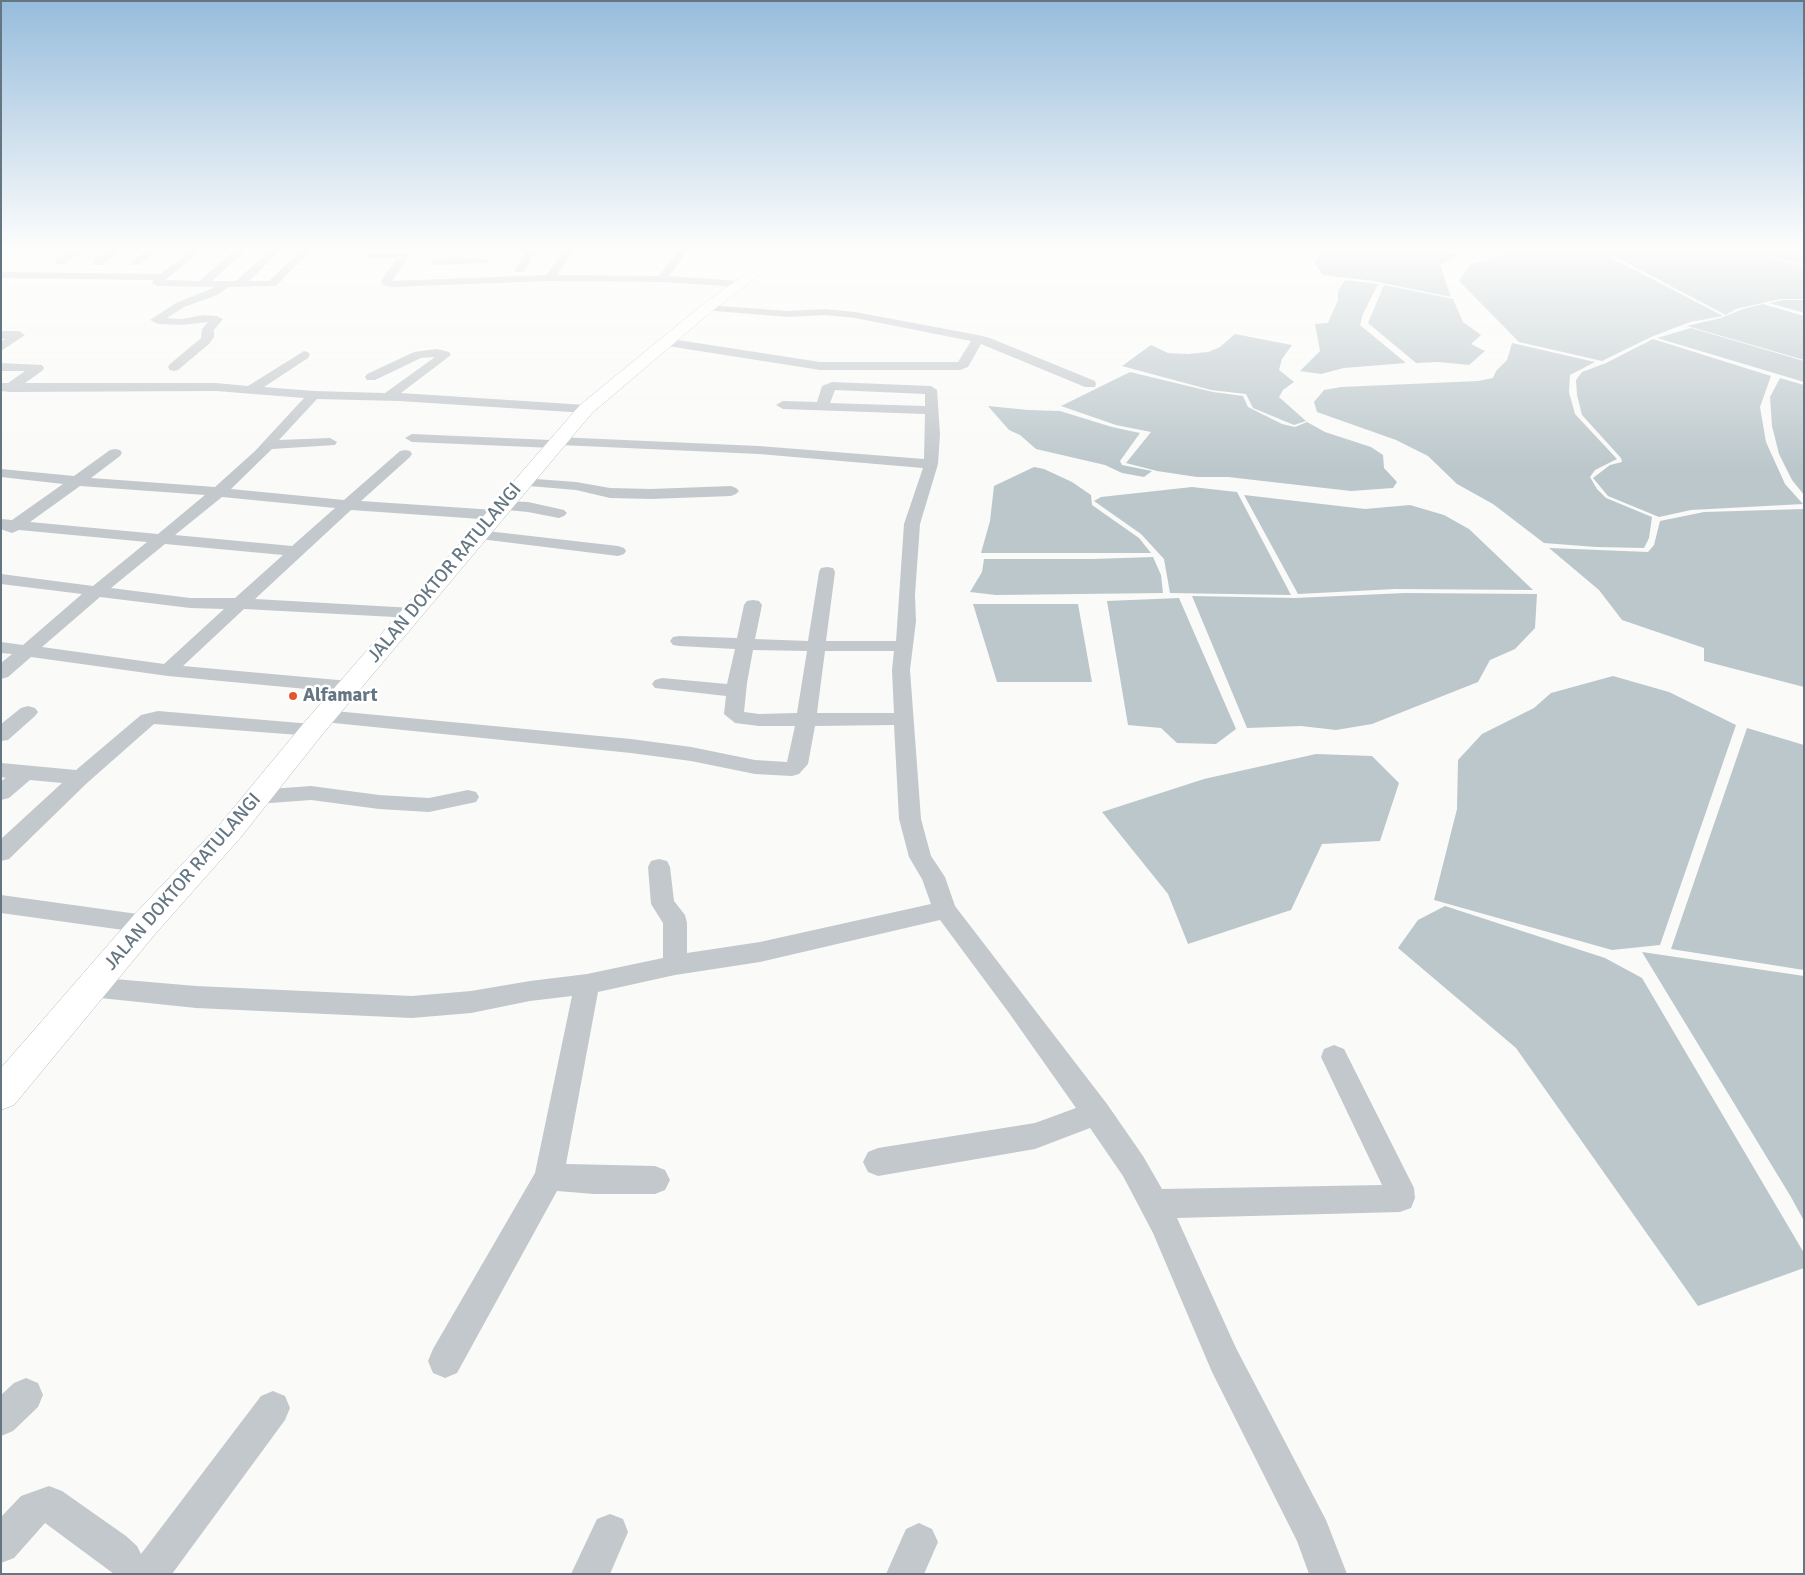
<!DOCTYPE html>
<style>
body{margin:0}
#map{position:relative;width:1805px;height:1575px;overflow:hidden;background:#fafaf8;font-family:Signika,sans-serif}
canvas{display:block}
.frame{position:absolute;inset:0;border:2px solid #657683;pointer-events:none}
</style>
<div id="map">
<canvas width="1805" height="1575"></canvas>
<div class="frame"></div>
</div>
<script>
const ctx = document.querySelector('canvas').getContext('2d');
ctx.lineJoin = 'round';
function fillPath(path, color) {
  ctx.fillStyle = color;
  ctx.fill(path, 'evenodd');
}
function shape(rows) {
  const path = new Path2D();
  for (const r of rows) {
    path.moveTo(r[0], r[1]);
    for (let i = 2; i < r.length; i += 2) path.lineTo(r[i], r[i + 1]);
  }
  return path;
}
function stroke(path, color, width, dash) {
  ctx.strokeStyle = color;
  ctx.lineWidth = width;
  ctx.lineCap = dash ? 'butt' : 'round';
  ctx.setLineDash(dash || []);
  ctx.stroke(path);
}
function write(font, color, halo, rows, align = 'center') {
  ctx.font = font + ' Signika,sans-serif';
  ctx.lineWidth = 5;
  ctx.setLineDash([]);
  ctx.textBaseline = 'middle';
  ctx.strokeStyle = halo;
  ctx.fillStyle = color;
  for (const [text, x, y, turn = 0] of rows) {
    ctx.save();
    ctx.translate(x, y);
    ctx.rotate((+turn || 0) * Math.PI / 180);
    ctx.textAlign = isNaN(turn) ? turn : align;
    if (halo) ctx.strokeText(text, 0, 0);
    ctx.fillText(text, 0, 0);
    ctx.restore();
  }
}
fillPath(shape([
 [1326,249,1430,249,1458,255,1440,265,1451,297,1373,281,1323,275,1314,263],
 [1512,249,1595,249,1723,316,1690,322,1651,337,1602,361,1519,342,1459,281,1471,264,1512,252],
 [1600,249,1733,249,1804,266,1804,299,1780,299,1736,309,1726,315],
 [1738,249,1804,249,1804,265],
 [1345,280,1378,284,1363,314,1360,325,1406,363,1344,368,1321,374,1300,371,1320,351,1315,324,1328,323,1338,300,1338,291],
 [1384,285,1453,299,1463,322,1481,335,1471,344,1485,351,1469,365,1438,362,1416,363,1368,323],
 [1784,300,1804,300,1804,313,1769,303],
 [1763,304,1804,316,1804,360,1687,326,1721,318,1743,309],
 [1691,328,1804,361,1804,382,1657,338],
 [1235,334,1292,345,1282,359,1279,370,1294,382,1283,390,1279,397,1306,421,1294,425,1253,408,1246,394,1211,390,1122,366,1151,345,1168,353,1188,354,1208,352,1220,347],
 [1653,339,1771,376,1760,407,1766,442,1785,484,1803,504,1691,510,1659,517,1608,496,1593,478,1610,465,1622,462,1621,458,1582,415,1577,395,1576,380,1582,372,1606,363],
 [1512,343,1595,362,1570,375,1569,392,1575,414,1617,459,1595,470,1590,477,1597,489,1606,498,1652,517,1649,538,1644,548,1596,547,1544,543,1493,504,1457,484,1428,456,1396,440,1317,412,1314,402,1324,390,1341,387,1478,381,1493,378,1496,371,1507,360],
 [1130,372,1213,392,1243,396,1248,407,1282,424,1295,427,1307,422,1325,432,1371,447,1383,455,1384,468,1397,482,1393,488,1351,491,1228,477,1197,477,1157,471,1126,463,1151,432,1116,425,1061,406],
 [1780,378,1804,385,1804,495,1792,480,1779,454,1772,426,1770,397],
 [988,406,1028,410,1060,411,1112,427,1140,433,1120,461,1122,465,1152,471,1144,477,1122,473,1105,465,1036,449,1020,435,1009,430],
 [1034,467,1044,469,1072,482,1091,495,1092,505,1139,538,1151,553,981,553,990,521,994,486],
 [1192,487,1237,492,1291,595,1170,593,1164,559,1141,534,1094,501,1101,497],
 [1244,495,1365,509,1410,505,1444,515,1469,529,1533,590,1395,589,1298,594],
 [1804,509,1804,687,1704,661,1704,648,1622,620,1599,590,1549,548,1648,552,1654,545,1660,521,1704,512],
 [1153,557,1161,575,1163,593,996,595,970,592,982,572,984,559,1093,559],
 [1405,593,1537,594,1535,628,1515,649,1490,660,1478,682,1372,724,1336,730,1301,726,1247,728,1192,596,1295,598],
 [1179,598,1236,729,1216,744,1177,743,1161,728,1128,725,1107,601],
 [973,604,1078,604,1092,682,997,682],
 [1613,676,1669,692,1736,725,1660,945,1612,950,1434,900,1457,809,1458,760,1482,734,1534,708,1551,693],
 [1747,728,1804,745,1804,970,1671,949],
 [1316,754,1372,756,1399,783,1380,841,1322,844,1291,910,1188,944,1168,894,1102,812,1204,779],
 [1445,906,1605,958,1642,978,1804,1253,1804,1268,1698,1306,1516,1048,1398,948,1418,920],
 [1642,952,1804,976,1804,1221,1791,1197]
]), '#bbc7cb');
const highway = shape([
 [780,249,794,249,712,311,592,413,321,736,241,837,156,933,14,1105,1,1110,1,1068,134,915,221,823,303,724,580,405,702,305,780,249]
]);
stroke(highway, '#b4b9bd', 1);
fillPath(shape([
 [74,249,86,249,64,264,56,264,56,260,74,249],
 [112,249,123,249,102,265,94,265,94,261,112,249],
 [149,249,160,249,139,265,131,265,131,261,149,249],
 [193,249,204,249,165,280,199,281,236,249,247,249,212,281,236,281,271,249,282,249,249,281,269,281,302,249,312,249,276,286,229,287,217,295,184,307,167,318,182,319,203,315,217,316,223,319,214,330,214,337,209,344,178,370,174,371,170,370,168,367,170,364,201,338,202,329,208,322,182,325,158,324,150,320,176,303,215,287,157,286,152,283,154,280,1,278,1,272,160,274,193,249],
 [527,249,537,249,524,272,516,272,515,270,527,249],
 [565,249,575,249,557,275,659,276,679,249,689,249,669,276,739,281,744,284,739,287,663,282,549,281,392,287,383,285,381,281,397,258,371,259,366,256,371,253,409,253,410,255,392,281,546,275,565,249],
 [484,258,489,261,488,263,435,265,430,262,435,259,484,258],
 [707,305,789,311,825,309,855,312,978,335,990,338,1095,381,1096,384,1095,387,1085,387,981,344,968,367,960,370,820,370,661,345,659,342,661,339,665,338,820,362,958,362,971,341,855,318,825,315,789,317,703,310,701,308,707,305],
 [1,331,19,331,25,335,1,351,1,341,6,339,1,339,1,331],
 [437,349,449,352,451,355,401,393,586,405,593,409,586,413,399,401,317,399,279,440,330,438,337,442,335,445,272,449,231,489,344,500,400,451,405,450,410,451,412,454,410,457,361,501,495,510,500,512,503,515,500,518,495,520,351,510,255,599,413,608,419,609,422,613,419,617,413,618,244,609,183,666,349,681,356,683,359,687,356,691,349,693,168,676,31,657,8,677,1,679,1,663,12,654,1,653,1,642,23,645,82,594,1,584,1,574,93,586,147,542,19,530,12,533,6,531,1,529,1,519,12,520,63,484,1,477,1,469,74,476,110,450,115,449,120,450,122,453,120,456,91,478,215,487,255,451,304,398,216,391,10,392,1,391,1,383,8,383,25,371,1,371,1,363,42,365,44,368,42,371,25,383,216,383,248,386,304,351,308,352,310,355,308,358,264,387,314,391,385,393,435,357,421,358,375,380,367,380,365,377,367,374,414,352,437,349],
 [80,486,205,495,158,534,30,522,80,486],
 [222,497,335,508,292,546,175,535,222,497],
 [165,544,283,555,235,598,190,598,111,588,165,544],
 [100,597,190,608,224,609,164,664,42,647,100,597],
 [832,382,931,386,937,390,940,434,938,464,920,524,915,595,916,621,910,670,921,819,931,856,945,877,955,906,1107,1104,1143,1156,1162,1189,1382,1185,1321,1057,1324,1049,1334,1045,1344,1049,1414,1188,1415,1198,1411,1208,1400,1212,1177,1218,1236,1348,1326,1520,1347,1574,1309,1574,1297,1541,1212,1372,1153,1233,1123,1176,1090,1128,1035,1149,878,1176,868,1172,863,1162,868,1152,878,1148,1035,1123,1076,1108,1009,1013,940,920,760,962,675,975,598,992,566,1164,655,1166,665,1170,670,1180,665,1190,655,1194,594,1194,557,1191,457,1373,445,1378,433,1373,428,1361,433,1349,535,1173,572,996,530,1001,471,1013,412,1018,196,1008,91,997,82,994,78,987,82,980,91,977,196,986,412,996,471,991,530,981,587,974,663,958,663,923,651,904,648,867,651,861,659,859,667,861,670,867,674,901,685,915,687,923,687,953,760,942,931,904,922,879,909,857,899,819,894,725,815,726,808,764,799,774,792,776,755,774,691,761,631,753,324,722,317,720,314,716,317,712,324,710,631,739,691,747,755,760,787,762,795,726,759,726,735,723,724,714,726,696,655,688,652,684,655,680,662,678,727,684,735,649,679,646,673,645,670,641,673,637,679,636,737,638,744,605,747,601,753,600,759,601,762,605,755,639,808,641,819,572,821,568,827,567,833,568,835,572,826,641,896,641,904,524,923,468,759,454,560,445,554,448,412,442,405,438,412,434,551,440,557,437,759,446,924,459,925,414,783,409,776,405,783,401,817,402,822,386,832,382],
 [835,390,925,394,925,406,830,403,835,390],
 [753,650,807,651,797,713,759,714,744,712,747,683,753,650],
 [825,651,894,651,892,670,894,713,817,713,825,651],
 [522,478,576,482,610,488,651,489,731,486,736,488,739,491,736,494,731,496,651,499,610,498,576,490,517,485,515,482,517,479,522,478],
 [502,501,528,502,564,510,567,513,564,516,559,518,528,512,497,509,494,506,497,503,502,501],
 [478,530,618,546,624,548,626,551,624,554,618,556,472,538,470,535,472,532,478,530],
 [28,706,35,708,38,712,35,716,8,740,1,741,1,724,21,708,28,706],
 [158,711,312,724,319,725,322,730,319,735,312,736,154,724,87,783,9,859,1,861,1,839,62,783,30,780,9,798,1,800,1,781,6,778,1,777,1,763,76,770,141,715,158,711],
 [311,786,379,795,429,798,468,790,476,792,479,797,476,802,429,812,379,809,311,800,257,804,249,802,246,797,249,792,257,790,311,786],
 [1,895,145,915,154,917,157,924,154,931,145,933,1,913,1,895],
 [26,1378,38,1383,43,1395,38,1407,13,1431,1,1436,1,1395,14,1383,26,1378],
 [273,1391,285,1396,290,1408,285,1420,172,1574,114,1574,45,1523,14,1558,1,1563,1,1517,21,1496,49,1486,62,1491,126,1536,137,1546,141,1554,261,1396,273,1391],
 [610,1514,623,1519,628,1532,610,1574,571,1574,597,1519,610,1514],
 [919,1523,932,1529,938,1542,924,1574,886,1574,906,1529,919,1523]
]), '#c3c8cc');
fillPath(highway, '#fff');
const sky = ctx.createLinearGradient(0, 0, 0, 469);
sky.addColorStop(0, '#96bcdc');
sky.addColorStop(0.53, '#fdfdfc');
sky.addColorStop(1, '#fdfdfc00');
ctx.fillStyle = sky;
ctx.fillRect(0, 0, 1805, 469);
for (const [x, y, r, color] of [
 [293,696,5,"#e4572e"]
]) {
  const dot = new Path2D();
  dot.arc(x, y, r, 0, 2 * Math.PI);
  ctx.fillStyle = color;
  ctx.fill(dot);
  stroke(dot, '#fff', 2);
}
write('19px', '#657683', '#fff', [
 ["JALAN DOKTOR RATULANGI",445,573,-50],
 ["JALAN DOKTOR RATULANGI",183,882,-49]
]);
write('bold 19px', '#657683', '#fff', [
 ["Alfamart",303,696]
], 'left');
</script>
